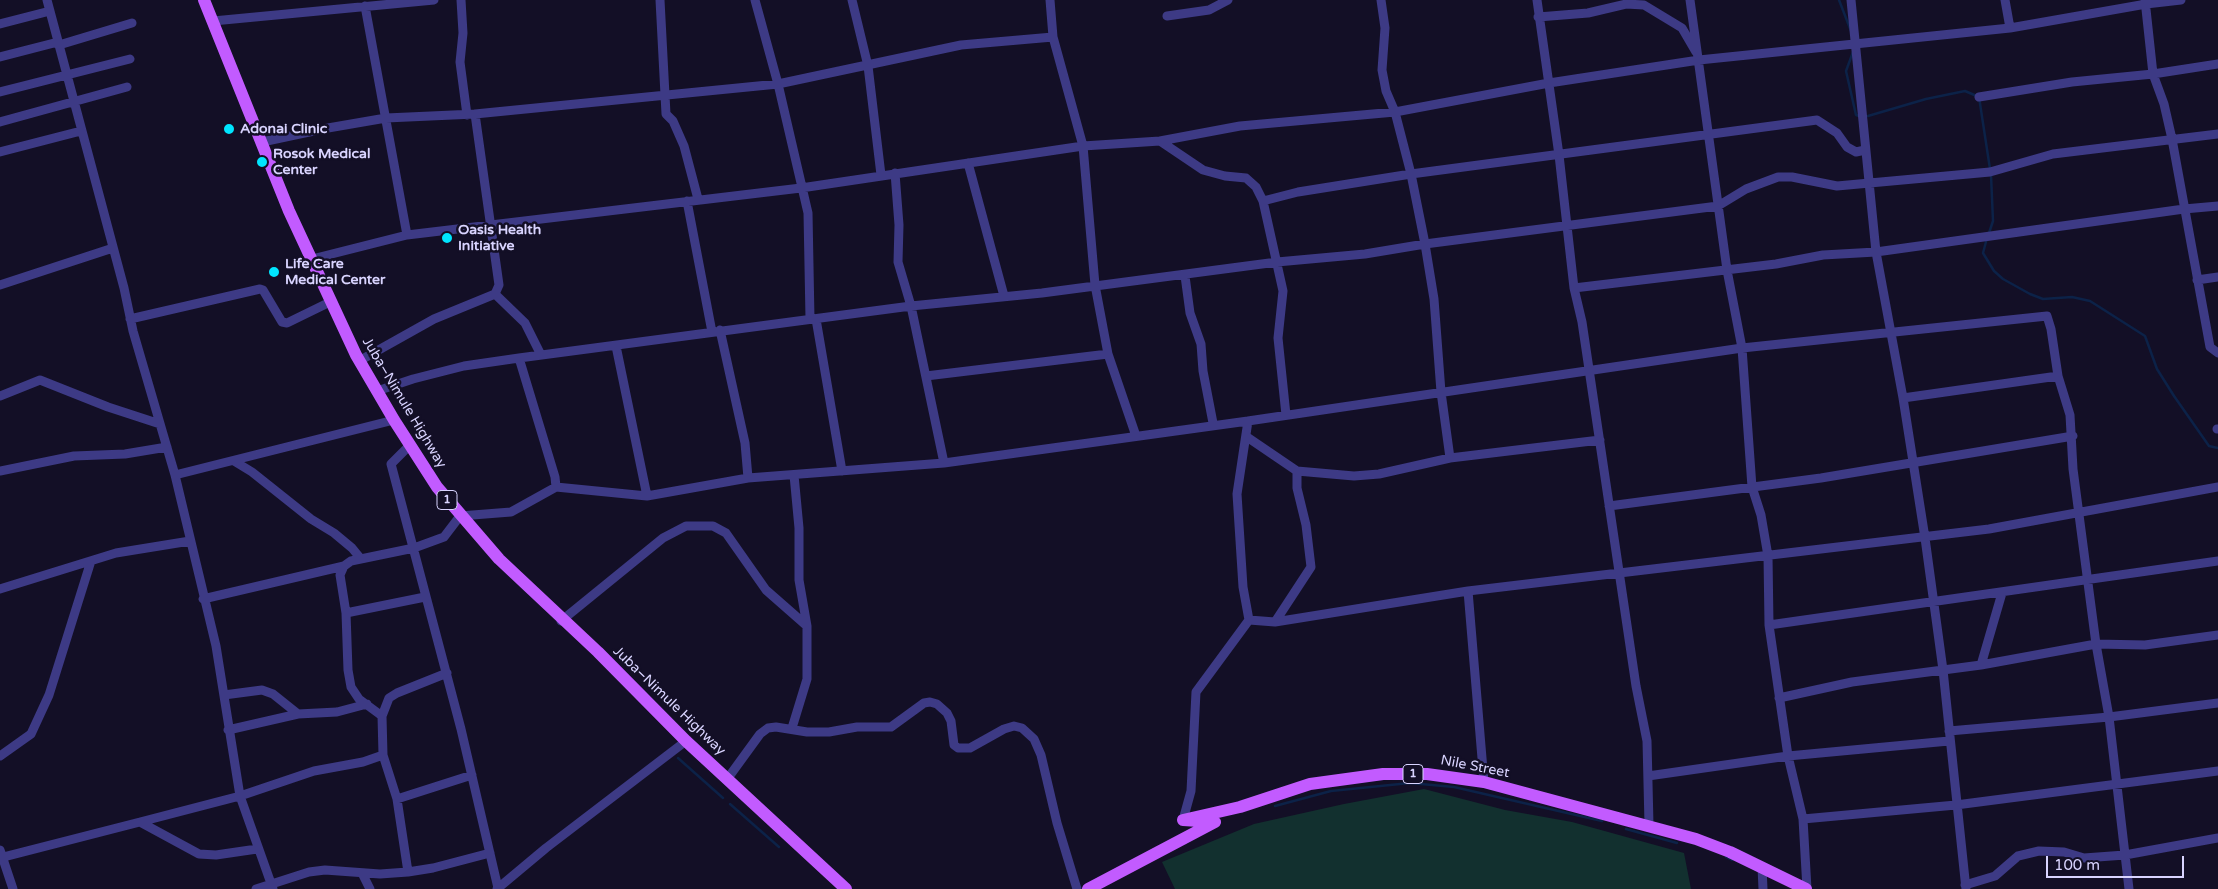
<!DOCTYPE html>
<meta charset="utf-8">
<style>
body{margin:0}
#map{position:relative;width:2218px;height:889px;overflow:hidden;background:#130f26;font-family:"Varela Round",sans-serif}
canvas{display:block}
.scale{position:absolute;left:2046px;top:856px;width:138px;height:22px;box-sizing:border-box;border:2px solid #d9d4ff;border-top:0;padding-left:6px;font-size:15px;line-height:18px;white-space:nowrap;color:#d9d4ff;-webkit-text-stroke:4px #130f26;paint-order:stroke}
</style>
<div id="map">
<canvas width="2218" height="889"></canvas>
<div class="scale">100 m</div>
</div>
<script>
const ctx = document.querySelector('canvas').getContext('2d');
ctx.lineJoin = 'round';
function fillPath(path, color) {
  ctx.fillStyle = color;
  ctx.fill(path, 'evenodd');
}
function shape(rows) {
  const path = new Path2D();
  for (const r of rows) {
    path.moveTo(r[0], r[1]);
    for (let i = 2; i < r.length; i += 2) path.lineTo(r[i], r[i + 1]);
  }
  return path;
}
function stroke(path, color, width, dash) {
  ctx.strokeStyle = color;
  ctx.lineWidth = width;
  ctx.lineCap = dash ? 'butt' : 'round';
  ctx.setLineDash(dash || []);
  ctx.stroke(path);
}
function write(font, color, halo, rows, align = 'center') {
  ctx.font = font + ' "Varela Round",sans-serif';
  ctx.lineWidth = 5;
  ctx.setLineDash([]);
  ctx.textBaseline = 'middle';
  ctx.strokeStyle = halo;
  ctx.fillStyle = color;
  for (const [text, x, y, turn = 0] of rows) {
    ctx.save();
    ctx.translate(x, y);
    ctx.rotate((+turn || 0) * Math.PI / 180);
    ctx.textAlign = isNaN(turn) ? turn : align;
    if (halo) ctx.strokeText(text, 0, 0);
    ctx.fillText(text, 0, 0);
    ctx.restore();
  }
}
fillPath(shape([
 [1424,789,1505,810,1572,822,1684,853,1691,889,1175,889,1162,862,1254,824,1344,804]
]), '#12302f');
stroke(shape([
 [1839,0,1851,31],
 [1853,52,1846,71,1856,115,1859,116],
 [1868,116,1926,99,1965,91,1979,97,1990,169],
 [1989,233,1993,221,1991,175],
 [1987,238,1983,253,1994,271,2003,279,2030,294,2043,299,2072,297,2090,301,2145,336,2157,369,2174,396,2209,446,2218,448],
 [678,758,723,798],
 [730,804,779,847],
 [1275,806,1331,791,1410,783,1454,787,1602,821],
 [1626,829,1677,843],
 [1726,857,1732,860]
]), '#0c2248', 2.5);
stroke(shape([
 [47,0,124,288,133,331,175,475,216,646,240,796,273,889],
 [461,0,463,33,460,62,467,115],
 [660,0,666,114,673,121,684,146,698,199],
 [755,0,778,84,808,213,810,319],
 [852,0,868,66,881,175],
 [1050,0,1053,37,1083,146,1095,285,1108,354,1136,436],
 [1381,0,1385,28,1382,70,1386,91,1395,112,1411,174,1425,244,1434,299,1441,392,1450,458],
 [1537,0,1559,155,1574,288,1582,322,1636,686,1647,741,1649,825],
 [1690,0,1727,270,1742,348,1752,487,1761,515,1768,556,1769,625,1788,756,1803,819,1807,889],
 [1851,0,1876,252,1903,398,1925,538,1943,670,1966,889],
 [2145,0,2153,74,2164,104,2172,139,2210,347,2218,353],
 [365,6,407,235],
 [1167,16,1209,10,1228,0],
 [1538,17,1588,13,1626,4,1644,5,1682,28,1696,52],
 [213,21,434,0],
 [0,24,50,11],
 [2010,28,2146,4,2181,0],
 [59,45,132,23],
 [0,57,58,42],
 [0,92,130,59],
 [1979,97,2072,82,2153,74,2218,64],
 [0,122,127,87],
 [1160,141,1203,170,1225,176,1246,178,1256,187,1263,201,1283,291,1278,338,1286,415],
 [262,142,328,128,386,118,475,114,778,84,961,45,1053,37],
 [0,152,81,131],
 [968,163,1004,296],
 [895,173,899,225,898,262,911,306,944,463],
 [687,201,712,332],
 [1263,201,1298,192,1411,174,1817,120,1837,133,1847,147,1856,152,1865,150],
 [312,259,407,235,801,188,1083,146,1160,141,1240,126,1395,112,1549,83,1699,60,2010,28,2005,0],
 [1185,276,1190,313,1201,344,1203,371,1213,423],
 [2197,280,2218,277],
 [0,285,113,248],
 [1574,288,1776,264,1823,255,1876,252,2184,209,2218,206],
 [495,294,525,323,541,355],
 [130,319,260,289,263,290,282,322,287,323,330,302],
 [816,319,842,471],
 [720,330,745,443,748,478],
 [616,346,647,496],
 [519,358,555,477,556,487],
 [359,361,434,319,495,294,499,285,475,114],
 [926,376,1108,354],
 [377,391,413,379,464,366,519,358,911,306,1042,293,1277,262,1365,254,1425,244,1718,206,1746,189,1778,177,1792,177,1837,186,1990,172,2053,154,2218,134],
 [0,396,40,380,108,407,160,424],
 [1903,398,2058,376],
 [1248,421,1742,348,2047,316,2051,329,2058,376,2070,415,2073,469,2096,644,2109,717,2129,889],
 [2217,429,2218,429],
 [1247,437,1297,471,1354,476,1379,474,1450,458,1600,440],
 [410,445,391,464,461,729,498,888],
 [234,461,252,472,311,519,334,533,352,548,361,559],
 [0,471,74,456,125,454,167,447],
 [175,475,394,420],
 [1609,506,1821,478,2073,436],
 [0,589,116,553,190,541],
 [1468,591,1484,782],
 [203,599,344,566],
 [346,613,425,597],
 [561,621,663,538,686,526,713,526,726,533,766,590,807,626],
 [1275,622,1311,567,1306,525,1297,488,1297,471],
 [1769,625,2218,561],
 [1981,665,2002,593],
 [224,695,262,690,273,694,298,714],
 [1779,698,1852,682,1981,665,2096,644,2145,645,2218,635],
 [382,716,359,699,351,687,348,670,346,613,340,575,344,566,351,561,414,548,444,537,460,516,511,512,556,487,647,496,748,478,944,463,1248,421,1237,494,1243,587,1249,620],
 [792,728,807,679,807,626,799,580,799,528,794,475],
 [228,730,298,714,337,712,367,704],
 [1949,731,2109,717,2218,703],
 [0,756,31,734,49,695,91,561],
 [1648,776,1788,756,1949,741],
 [728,778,760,734,768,728,776,727,807,732,829,732,857,727,891,727,924,703,930,702,937,704,947,713,951,721,954,745,958,748,970,748,1004,729,1014,726,1022,728,1034,739,1041,755,1057,823,1077,889],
 [397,799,472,775],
 [1803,819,1956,805,2218,771],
 [1183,820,1191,791,1196,692,1249,620,1275,622,1468,591,1989,529,2218,487],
 [140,822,240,796,314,771,363,762,383,755],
 [0,850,13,889],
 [0,858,140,822,199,854,216,855,257,849],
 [1762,867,1763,889],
 [408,872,397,799,383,755,382,716,389,698,397,693,447,673],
 [362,873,370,889],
 [1965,885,1995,876,2018,856,2039,851,2064,852,2084,858,2125,855,2218,838],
 [256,889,309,872,325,870,380,874,408,872,433,868,490,853],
 [497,889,546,848,686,741]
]), '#3d3a85', 9);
stroke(shape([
 [204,0,289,211,356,355,394,420,437,487,499,559,598,652,686,741,846,889],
 [1088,889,1215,822,1183,820,1240,807,1310,784,1383,774,1427,774,1484,782,1696,839,1730,852,1806,889]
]), '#c25bff', 12);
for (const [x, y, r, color] of [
 [229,129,6,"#00e5ff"],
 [262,162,6,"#00e5ff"],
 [447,238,6,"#00e5ff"],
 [274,272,6,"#00e5ff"]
]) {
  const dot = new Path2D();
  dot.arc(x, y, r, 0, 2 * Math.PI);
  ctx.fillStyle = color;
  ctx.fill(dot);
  stroke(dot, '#130f26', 2);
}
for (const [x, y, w] of [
 [447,500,20],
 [1413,774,20]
]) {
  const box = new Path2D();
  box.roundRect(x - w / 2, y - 9.5, w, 19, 4);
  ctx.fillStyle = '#130f26';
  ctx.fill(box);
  stroke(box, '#d9d4ff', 1);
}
write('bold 12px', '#d9d4ff', null, [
 ["1",447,500],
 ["1",1413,774]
]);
write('bold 14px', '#d9d4ff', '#130f26', [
 ["Adonai Clinic",240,129],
 ["Rosok Medical",273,154],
 ["Center",273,170],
 ["Oasis Health",458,230],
 ["Initiative",458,246],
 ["Life Care",285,264],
 ["Medical Center",285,280]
], 'left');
write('14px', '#d9d4ff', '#130f26', [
 ["Juba–Nimule Highway",404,403,59],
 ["Juba–Nimule Highway",669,701,44],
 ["Nile Street",1475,767,11]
]);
</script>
